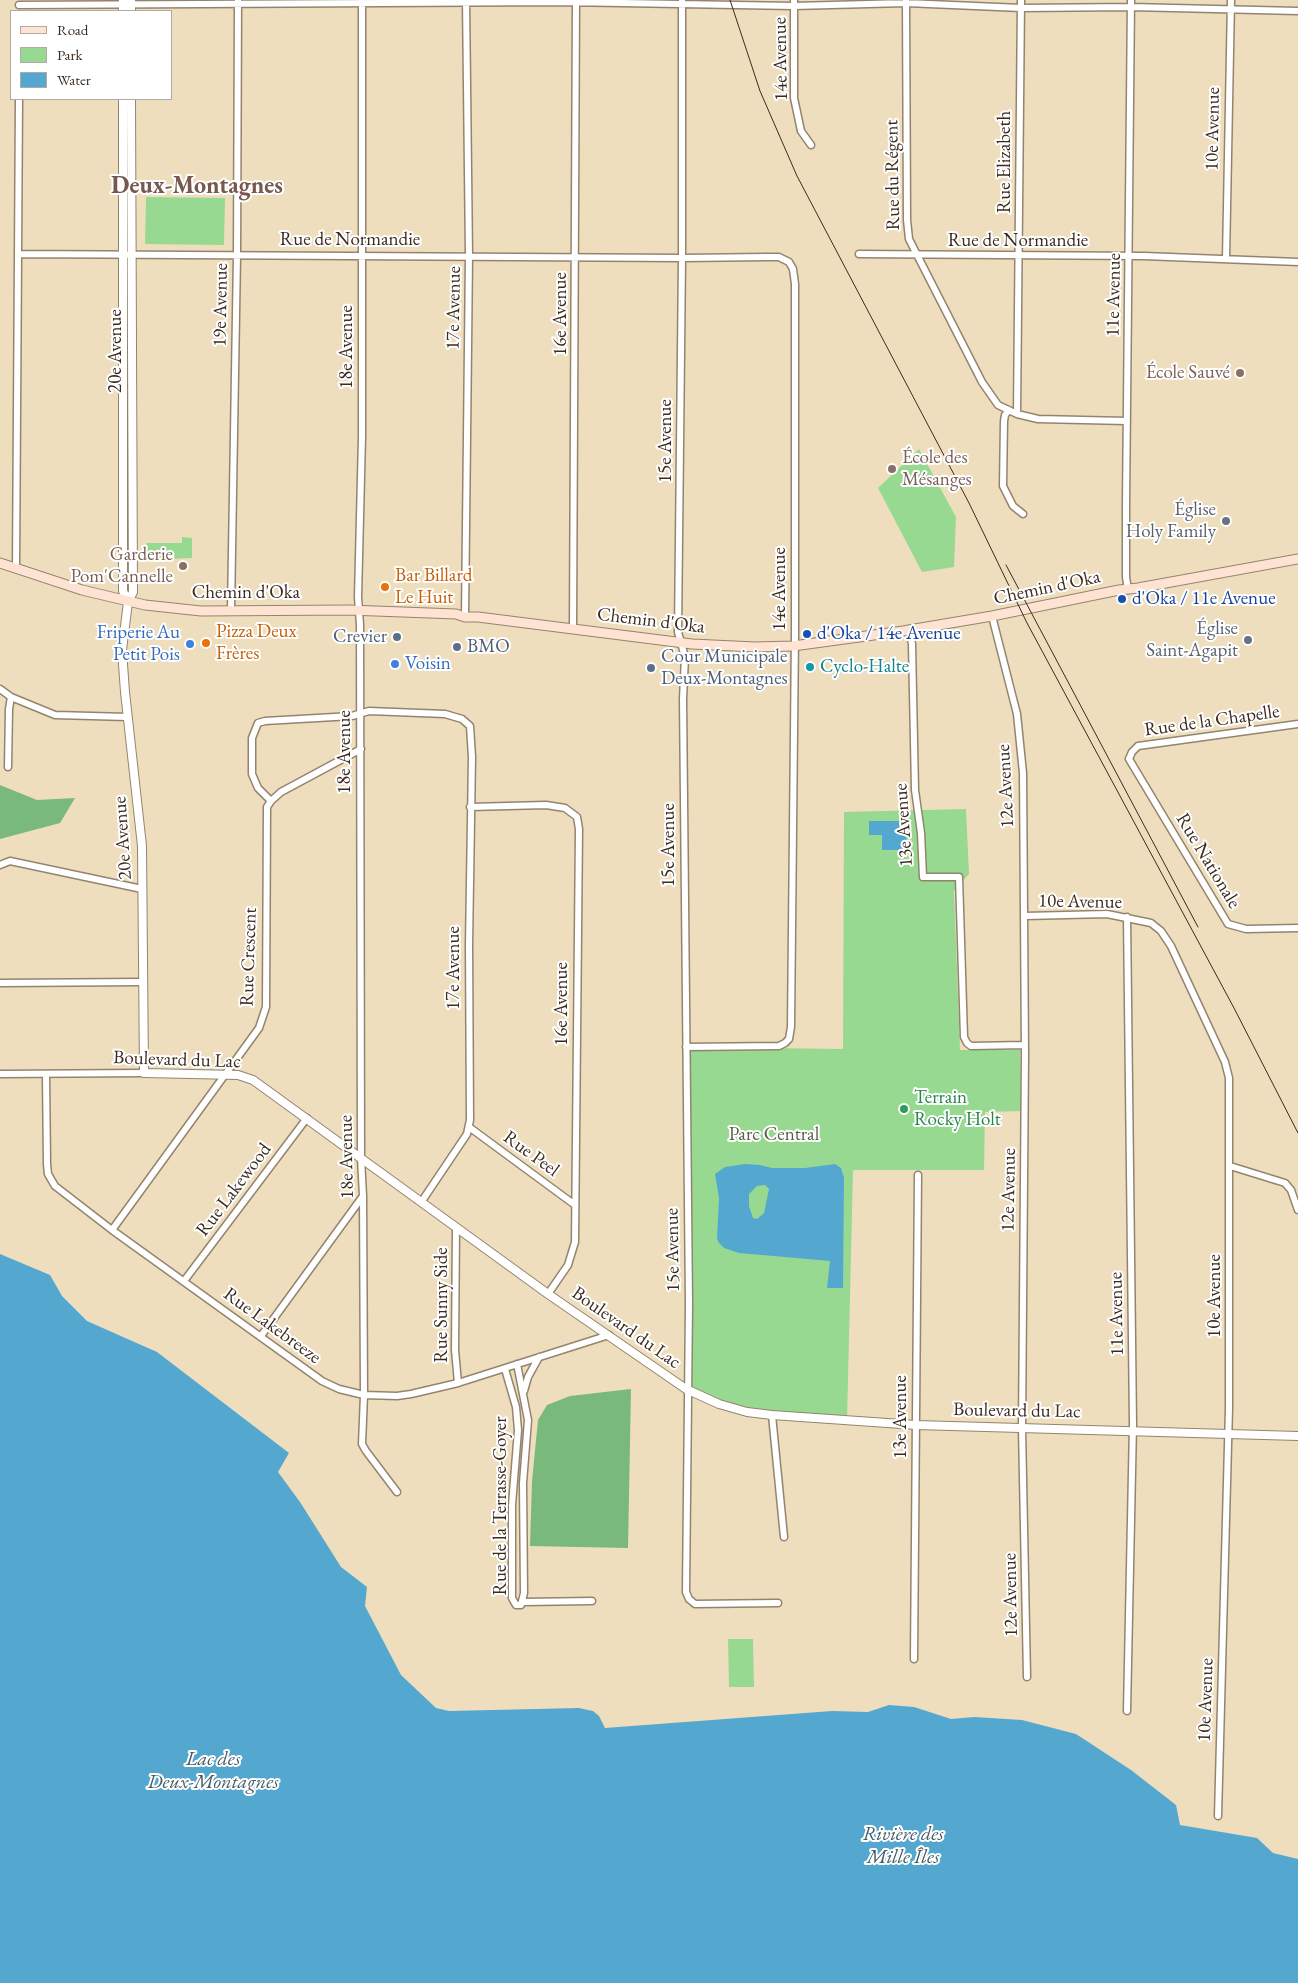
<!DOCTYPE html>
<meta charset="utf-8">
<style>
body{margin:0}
#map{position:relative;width:1298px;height:1983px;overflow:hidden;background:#eedebe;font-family:"EB Garamond",serif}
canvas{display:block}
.legend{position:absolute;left:10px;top:10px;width:162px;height:90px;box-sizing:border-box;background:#fff;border:1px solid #b1aaa5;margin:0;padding:6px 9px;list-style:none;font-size:15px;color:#3b2a1e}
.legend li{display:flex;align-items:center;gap:10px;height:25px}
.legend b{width:25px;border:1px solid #b1aaa5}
</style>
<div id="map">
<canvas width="1298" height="1983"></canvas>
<ul class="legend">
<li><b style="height:6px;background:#fee3d2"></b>Road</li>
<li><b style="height:14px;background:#97d991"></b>Park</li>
<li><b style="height:14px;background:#54a8cf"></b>Water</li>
</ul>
</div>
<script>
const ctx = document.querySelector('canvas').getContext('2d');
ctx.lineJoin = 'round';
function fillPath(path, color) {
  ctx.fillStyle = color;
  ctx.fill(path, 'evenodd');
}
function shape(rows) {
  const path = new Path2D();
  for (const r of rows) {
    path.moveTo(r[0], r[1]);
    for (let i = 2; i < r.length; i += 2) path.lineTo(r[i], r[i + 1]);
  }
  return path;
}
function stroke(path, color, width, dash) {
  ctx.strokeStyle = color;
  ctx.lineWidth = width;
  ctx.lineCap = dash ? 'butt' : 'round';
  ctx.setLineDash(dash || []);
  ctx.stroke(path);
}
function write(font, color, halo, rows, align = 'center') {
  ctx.font = font + ' "EB Garamond",serif';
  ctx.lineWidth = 4;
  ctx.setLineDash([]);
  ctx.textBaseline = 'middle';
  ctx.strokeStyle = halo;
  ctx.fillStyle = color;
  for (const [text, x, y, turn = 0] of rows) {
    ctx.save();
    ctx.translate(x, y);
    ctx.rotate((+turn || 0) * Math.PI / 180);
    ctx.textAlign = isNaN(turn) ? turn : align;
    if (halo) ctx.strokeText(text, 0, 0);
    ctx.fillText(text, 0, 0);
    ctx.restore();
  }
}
fillPath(shape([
 [146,197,225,198,224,245,145,244],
 [919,449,956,517,954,567,922,572,878,488],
 [182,537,192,538,192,558,146,560,146,543,182,543],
 [966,809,969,874,954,891,960,1050,1020,1050,1021,1111,985,1112,984,1170,853,1170,847,1421,747,1412,689,1393,686,1047,843,1049,844,812],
 [728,1639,753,1639,754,1687,729,1687]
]), '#97d991');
fillPath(shape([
 [0,785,37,800,75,798,60,823,0,839],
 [631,1389,628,1548,530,1546,532,1481,538,1420,547,1405,570,1396]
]), '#79b97b');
fillPath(shape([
 [869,821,899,821,899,835,906,835,907,850,882,850,882,835,869,835],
 [745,1164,760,1165,772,1168,805,1168,835,1164,841,1168,844,1178,843,1288,827,1288,830,1261,739,1253,724,1248,719,1243,717,1239,719,1198,715,1174,725,1167],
 [765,1185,769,1189,764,1213,757,1219,753,1218,749,1206,749,1194,757,1186],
 [0,1254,50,1275,62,1296,87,1321,157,1352,289,1453,278,1472,300,1502,341,1567,367,1587,365,1606,401,1675,436,1708,449,1711,579,1708,593,1711,599,1716,605,1728,832,1711,868,1712,889,1705,914,1707,951,1719,974,1717,1022,1720,1076,1734,1131,1770,1176,1805,1180,1825,1257,1838,1273,1853,1298,1859,1298,1983,0,1983]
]), '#54a8cf');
const minor = shape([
 [362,0,362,437,358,597,360,625,361,1158,363,1196,364,1395,362,1444,366,1451,397,1492],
 [682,0,682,258,678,632,685,657,683,699,689,1303,686,1592,689,1599,695,1604,778,1603],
 [794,0,794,98,801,131,811,145],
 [906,1,907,220,909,239,982,382,998,405,1017,414,1038,419,1127,421],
 [19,5,564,2,794,6,906,3,1021,8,1131,7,1298,11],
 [19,254,682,258,767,257,779,257,789,262,793,269,795,284,795,633,791,1027,789,1039,785,1043,779,1046,686,1047],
 [859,254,1144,256,1298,262],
 [1226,259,1231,0],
 [1009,410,1005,415,1004,421,1003,486,1013,506,1023,514],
 [1017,414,1021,0],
 [16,568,19,99],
 [1128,590,1126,577,1126,504,1131,0],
 [231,610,237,255,238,1],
 [992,616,1017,714,1023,773,1025,1055,1022,1428,1027,1677],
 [465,617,469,256,466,0],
 [573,628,576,0],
 [909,630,912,644,915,790,921,833,923,877,959,877,964,1037,967,1043,971,1046,1025,1045],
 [0,689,11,697,55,715,128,717],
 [1298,724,1138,746,1132,752,1129,759,1228,924,1246,929,1298,928],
 [8,767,9,709,11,697],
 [271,801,258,788,252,774,252,738,258,723,265,721,352,716,369,711,445,714,462,719,470,726,472,757,469,945,470,1120,467,1134,422,1201],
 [470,807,546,805,565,808,577,817,579,829,575,1242,568,1265,548,1294],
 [0,865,10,861,142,889],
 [1025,916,1107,914,1151,923,1161,931,1171,946,1225,1062,1229,1078,1229,1408,1218,1816],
 [0,983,143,982],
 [0,1074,144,1073],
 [46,1075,47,1164,48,1174,55,1186,112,1230,322,1381,339,1389,364,1395,397,1396,411,1394,458,1383,609,1335],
 [469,1127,575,1205],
 [1230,1166,1285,1183,1291,1190,1298,1210],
 [456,1227,455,1350,458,1383],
 [112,1230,259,1028,266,1007,267,807,271,801,281,792,361,749],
 [184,1281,307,1118],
 [261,1336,363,1196],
 [505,1369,516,1407,518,1430,512,1505,512,1598,516,1605,521,1605,524,1593,523,1483,528,1420,517,1364],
 [524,1391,528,1377,539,1357],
 [772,1415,784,1537],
 [523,1602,592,1601],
 [914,1659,918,1175],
 [1127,1711,1133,1424,1127,917]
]);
const tertiary = shape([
 [123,11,123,0],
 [131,11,131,0],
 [123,99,123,591,128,602],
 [131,99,133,592,128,602,122,650,125,692,142,846,144,1073,238,1075,253,1080,548,1294,686,1389,719,1404,747,1412,772,1415,916,1425,1298,1436]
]);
const secondary = shape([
 [0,563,82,590,145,605,201,611,349,610,456,614,465,617,478,617,692,644,755,647,793,646,903,631,992,616,1119,590,1138,588,1298,559]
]);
stroke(minor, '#94846e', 9);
stroke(tertiary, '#94846e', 10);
stroke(secondary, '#94846e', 11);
stroke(minor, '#fff', 6);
stroke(tertiary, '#fff', 8);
stroke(secondary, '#fee3d2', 9);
stroke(shape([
 [730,0,760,91,797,176,969,503,1027,623,1234,1008,1298,1133],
 [1006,565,1198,927]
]), '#3b2a1e', 1);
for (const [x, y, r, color] of [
 [1240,373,5,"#8d6e63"],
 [892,469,5,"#8d6e63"],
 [1226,521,5,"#6b7280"],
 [183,566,5,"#8d6e63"],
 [385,587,5,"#e8710a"],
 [1122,599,5,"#1a4fb4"],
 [807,634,5,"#1a4fb4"],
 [397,637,5,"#5c6f8a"],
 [1248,640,5,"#6b7280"],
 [206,643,5,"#e8710a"],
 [190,644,5,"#3f7fe0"],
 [457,647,5,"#5c6f8a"],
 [395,664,5,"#3f7fe0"],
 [810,667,5,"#0f9aa8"],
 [651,668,5,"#5c6f8a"],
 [904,1109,5,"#2e9e5b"]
]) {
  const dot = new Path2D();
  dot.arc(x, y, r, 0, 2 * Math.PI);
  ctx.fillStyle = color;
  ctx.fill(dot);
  stroke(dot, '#fff', 2);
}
write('19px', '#3b2a1e', '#fff', [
 ["14e Avenue",781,59,-91],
 ["10e Avenue",1213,129,-89],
 ["Rue Elizabeth",1005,162,-90],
 ["Rue du Régent",893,175,-91],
 ["Rue de Normandie",350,240],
 ["Rue de Normandie",1018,241],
 ["11e Avenue",1114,295,-89],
 ["19e Avenue",221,305,-89],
 ["17e Avenue",454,308,-89],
 ["16e Avenue",561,314,-90],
 ["18e Avenue",347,347,-90],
 ["20e Avenue",116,351,-90],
 ["15e Avenue",666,441,-90],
 ["Chemin d'Oka",1047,588,-12],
 ["14e Avenue",780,589,-90],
 ["Chemin d'Oka",246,593],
 ["Chemin d'Oka",651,621,7],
 ["Rue de la Chapelle",1212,721,-8],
 ["18e Avenue",345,752,-90],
 ["12e Avenue",1006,786,-93],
 ["13e Avenue",904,825,-94],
 ["20e Avenue",123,838,-94],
 ["15e Avenue",669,845,-90],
 ["Rue Nationale",1208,861,59],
 ["10e Avenue",1080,902,1],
 ["Rue Crescent",249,957,-88],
 ["17e Avenue",454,968,-90],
 ["16e Avenue",562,1004,-90],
 ["Boulevard du Lac",177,1060,2],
 ["Rue Peel",531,1154,36],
 ["18e Avenue",347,1157,-91],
 ["Rue Lakewood",234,1190,-53],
 ["12e Avenue",1009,1190,-89],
 ["15e Avenue",673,1250,-91],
 ["10e Avenue",1215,1296,-90],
 ["Rue Sunny Side",442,1305,-90],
 ["11e Avenue",1117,1314,-91],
 ["Rue Lakebreeze",272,1326,36],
 ["Boulevard du Lac",626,1328,35],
 ["Boulevard du Lac",1017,1411,1],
 ["13e Avenue",901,1417,-90],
 ["Rue de la Terrasse-Goyer",501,1506,-90],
 ["12e Avenue",1011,1595,-91],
 ["10e Avenue",1206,1700,-88]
]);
write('19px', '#785e54', '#fff', [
 ["École Sauvé",1230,373],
 ["École des",902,458,"left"],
 ["Mésanges",902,480,"left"],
 ["Garderie",173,555],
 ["Pom'Cannelle",173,577]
], 'right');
write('19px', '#5b616d', '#fff', [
 ["Église",1216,510],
 ["Holy Family",1216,532],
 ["Église",1238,629],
 ["Saint-Agapit",1238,651]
], 'right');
write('19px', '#c56008', '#fff', [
 ["Bar Billard",395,576],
 ["Le Huit",395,598],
 ["Pizza Deux",216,632],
 ["Frères",216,654]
], 'left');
write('19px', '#164399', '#fff', [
 ["d'Oka / 11e Avenue",1132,599],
 ["d'Oka / 14e Avenue",817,634]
], 'left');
write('19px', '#366cbe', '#fff', [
 ["Friperie Au",180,633],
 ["Petit Pois",180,655],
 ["Voisin",405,664,"left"]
], 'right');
write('19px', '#4e5e75', '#fff', [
 ["Crevier",387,637,"right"],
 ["BMO",467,647],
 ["Cour Municipale",661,657],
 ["Deux-Montagnes",661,679]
], 'left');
write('19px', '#0d838f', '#fff', [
 ["Cyclo-Halte",820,667]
], 'left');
write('19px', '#27864d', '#fff', [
 ["Terrain",914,1098],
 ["Rocky Holt",914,1120]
], 'left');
write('19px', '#575f40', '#fff', [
 ["Parc Central",774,1135]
]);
write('italic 20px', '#455c65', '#fff', [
 ["Lac des",213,1760],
 ["Deux-Montagnes",213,1783],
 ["Rivière des",903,1835],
 ["Mille Îles",903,1858]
]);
write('bold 24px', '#76584f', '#fff', [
 ["Deux-Montagnes",197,186]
]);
</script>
